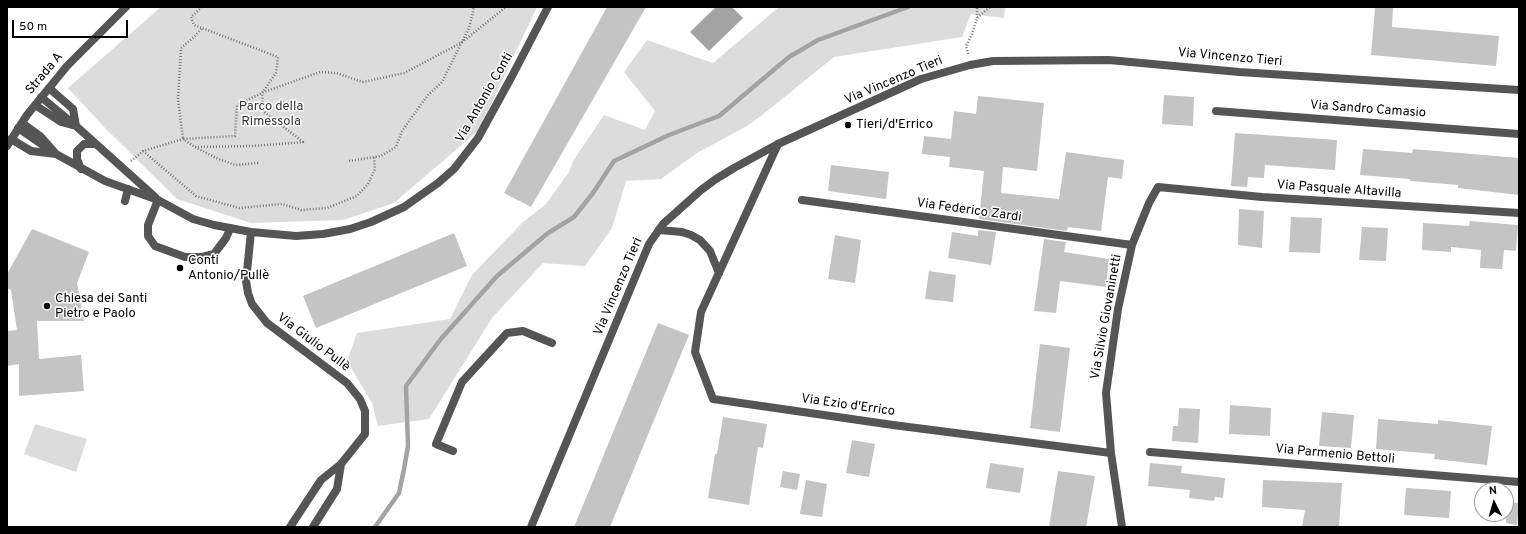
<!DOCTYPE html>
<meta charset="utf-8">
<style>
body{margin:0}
#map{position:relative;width:1526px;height:534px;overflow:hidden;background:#fff;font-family:Overpass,sans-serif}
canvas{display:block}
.frame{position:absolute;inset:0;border:8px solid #000;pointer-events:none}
.north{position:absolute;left:1474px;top:482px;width:40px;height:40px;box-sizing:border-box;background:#fff;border:1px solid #999;border-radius:50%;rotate:355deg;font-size:11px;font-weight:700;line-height:16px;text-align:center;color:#000}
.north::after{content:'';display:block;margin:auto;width:14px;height:18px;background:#000;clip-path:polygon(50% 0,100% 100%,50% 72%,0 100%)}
.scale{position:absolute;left:12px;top:20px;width:116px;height:18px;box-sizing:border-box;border:2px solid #000;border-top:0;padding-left:5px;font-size:12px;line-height:14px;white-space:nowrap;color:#000;-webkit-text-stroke:3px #fff;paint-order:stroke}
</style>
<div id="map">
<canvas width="1526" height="534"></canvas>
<div class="frame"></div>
<div class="north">N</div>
<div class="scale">50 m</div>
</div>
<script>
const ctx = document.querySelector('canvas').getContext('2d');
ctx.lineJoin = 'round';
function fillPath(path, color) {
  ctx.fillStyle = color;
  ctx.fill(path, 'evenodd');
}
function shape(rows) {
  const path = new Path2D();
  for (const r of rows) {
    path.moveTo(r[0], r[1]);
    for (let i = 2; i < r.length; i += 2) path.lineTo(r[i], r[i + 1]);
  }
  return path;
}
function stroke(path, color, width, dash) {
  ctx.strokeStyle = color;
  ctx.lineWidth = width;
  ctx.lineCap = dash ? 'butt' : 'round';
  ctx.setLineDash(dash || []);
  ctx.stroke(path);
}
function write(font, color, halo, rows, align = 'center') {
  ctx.font = font + ' Overpass,sans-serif';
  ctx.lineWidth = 3;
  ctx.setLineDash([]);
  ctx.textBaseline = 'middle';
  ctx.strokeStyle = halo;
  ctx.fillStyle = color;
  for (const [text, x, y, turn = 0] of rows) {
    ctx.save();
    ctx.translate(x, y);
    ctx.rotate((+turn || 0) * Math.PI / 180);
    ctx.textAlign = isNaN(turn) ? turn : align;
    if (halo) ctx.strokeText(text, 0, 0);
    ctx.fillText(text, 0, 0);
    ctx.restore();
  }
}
fillPath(shape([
 [161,7,537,7,479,130,394,203,343,220,251,223,177,199,106,129,68,88],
 [779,7,1005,7,1004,18,971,14,962,37,834,57,761,116,747,126,697,153,661,179,626,181,612,228,585,266,543,263,492,318,429,419,378,426,372,403,347,361,357,333,450,319,472,275,522,223,546,204,569,172,573,161,604,115,645,130,655,111,624,72,647,40,713,63],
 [35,424,87,439,76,472,24,454]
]), '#dcdcdc');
fillPath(shape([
 [716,7,732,7,743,18,709,51,690,32]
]), '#a3a3a3');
stroke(shape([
 [375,527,399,493,404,469,408,446,406,386,440,340,497,276,548,233,574,217,593,193,614,161,669,135,719,116,789,57,818,40,908,7]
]), '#a3a3a3', 4.5);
fillPath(shape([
 [607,7,646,7,531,207,504,193],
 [1375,7,1393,7,1392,27,1499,36,1496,66,1371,55],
 [1164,95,1194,97,1193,126,1162,124],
 [978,96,1044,103,1037,171,1003,167,1001,193,1059,199,1066,152,1124,160,1122,179,1108,177,1101,231,1068,227,1067,231,979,219,984,171,949,167,950,157,922,154,924,136,951,139,954,111,976,114],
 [1235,133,1337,140,1335,170,1265,165,1264,178,1248,177,1247,187,1231,186],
 [1363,149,1412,153,1413,149,1519,158,1519,195,1458,188,1458,185,1410,181,1410,179,1360,175],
 [831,165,889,172,886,199,828,191],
 [1239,209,1264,211,1262,248,1238,245],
 [1291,217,1322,218,1320,253,1289,252],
 [1470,221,1518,225,1516,251,1504,250,1502,269,1480,268,1481,250,1451,247,1451,252,1422,250,1423,223,1469,226],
 [1362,227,1388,228,1386,261,1359,260],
 [32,229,89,252,77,283,84,321,37,321,39,359,81,355,84,391,19,396,19,364,7,366,7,331,17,330,11,290,7,288,7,274],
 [978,230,996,232,991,265,948,258,952,232,978,236],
 [454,233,467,266,316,328,303,296],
 [835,235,861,240,855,283,828,279],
 [1044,239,1066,242,1064,252,1109,259,1106,287,1060,281,1056,313,1034,311],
 [929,271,956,275,953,302,925,299],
 [658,323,689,335,610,527,574,527],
 [1040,344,1070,348,1060,432,1030,428],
 [1230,405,1271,408,1270,436,1229,434],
 [1179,408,1200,409,1198,443,1172,441,1173,426,1178,426],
 [1322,412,1354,415,1351,448,1319,446],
 [723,417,767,424,763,448,758,447,749,505,708,498,715,454,717,454],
 [1378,419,1438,424,1438,420,1492,426,1487,465,1434,459,1435,454,1376,449],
 [852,440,875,444,869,477,846,473],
 [990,463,1024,468,1020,493,986,488],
 [1150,463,1182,466,1181,473,1225,478,1223,498,1215,497,1214,501,1189,498,1190,490,1148,486],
 [783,471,800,474,797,490,780,487],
 [1058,471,1095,476,1086,527,1049,527],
 [806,480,827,484,822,517,800,514],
 [1263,480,1342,483,1339,527,1302,527,1305,510,1262,507],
 [1406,488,1451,491,1449,518,1404,515],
 [1506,502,1519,503,1517,525,1506,523]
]), '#c4c4c4');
stroke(shape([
 [202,7,191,17,194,25,202,28,194,37,181,48,178,99,183,139,235,136,237,105,264,92,320,72,336,73,363,82,404,73,461,43,506,7],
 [977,18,977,7],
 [968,54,966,46,972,34,977,18,990,7],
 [195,147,253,146,303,142,263,111,262,93,276,73,278,57,202,28],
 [143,151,196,196,239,208,282,204,301,210,327,208,357,196,368,184,375,169,374,156],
 [131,161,143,151,183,139,195,147,216,158,235,165,259,163],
 [349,161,381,156,396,147,402,131,417,110,428,95,442,82,469,28,474,7]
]), '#777', 2.5, [1, 2]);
stroke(shape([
 [158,200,148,225,148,236,155,246,185,257,202,257,214,254,226,238,230,229],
 [453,451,436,444,462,382,507,333,523,331,552,343]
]), '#555', 8);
stroke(shape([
 [41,97,76,126,155,197],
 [35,105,61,122,76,126,73,109,49,88],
 [1216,111,1519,134],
 [22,123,40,136,56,154],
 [18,128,47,148],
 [11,139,31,151,56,154,105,181,158,200,193,219,214,225,251,232,296,236,323,234,350,229,371,222,404,207,438,183,454,169,478,138,511,78,548,7],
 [778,144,701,312,695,352,713,399,893,425,1111,453],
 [7,146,27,115,67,66,126,7],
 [81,169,77,159,77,151,84,144,95,144],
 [802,200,1132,245],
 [125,201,128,189],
 [659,230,682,232,691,235,700,240,710,251,719,273],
 [251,232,246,281,248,293,252,304,267,323,347,383,360,399,365,411,365,434,341,464,321,480,290,527],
 [1150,452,1519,482],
 [313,527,337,489,341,464],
 [1122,527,1111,453,1106,393,1118,309,1132,245,1149,203,1158,187,1262,197,1519,213]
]), '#555', 8);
stroke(shape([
 [531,527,649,244,663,224,701,190,716,179,734,168,778,144,921,79,970,65,993,61,1109,60,1239,72,1519,90]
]), '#555', 8);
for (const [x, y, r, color] of [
 [848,125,4,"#000"],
 [180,268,4,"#000"],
 [47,306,4,"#000"]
]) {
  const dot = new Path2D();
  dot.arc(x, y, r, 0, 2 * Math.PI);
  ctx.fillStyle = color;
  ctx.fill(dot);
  stroke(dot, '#fff', 1.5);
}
write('13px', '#000', '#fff', [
 ["Via Vincenzo Tieri",1230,58,5],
 ["Strada A",45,74,-50],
 ["Via Vincenzo Tieri",894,81,-23],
 ["Via Antonio Conti",485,98,-60],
 ["Via Sandro Camasio",1368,110,4],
 ["Via Pasquale Altavilla",1339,190,4],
 ["Via Federico Zardi",969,211,8],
 ["Via Vincenzo Tieri",619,287,-67],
 ["Via Silvio Giovaninetti",1107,317,-80],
 ["Via Giulio Pullè",313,343,37],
 ["Via Ezio d'Errico",848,406,8],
 ["Via Parmenio Bettoli",1335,455,5]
]);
write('13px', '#333', '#fff', [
 ["Parco della",271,107],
 ["Rimessola",271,122]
]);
write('13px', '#000', '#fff', [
 ["Tieri/d'Errico",856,125],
 ["Conti",188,261],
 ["Antonio/Pullè",188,276],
 ["Chiesa dei Santi",55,299],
 ["Pietro e Paolo",55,314]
], 'left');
</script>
